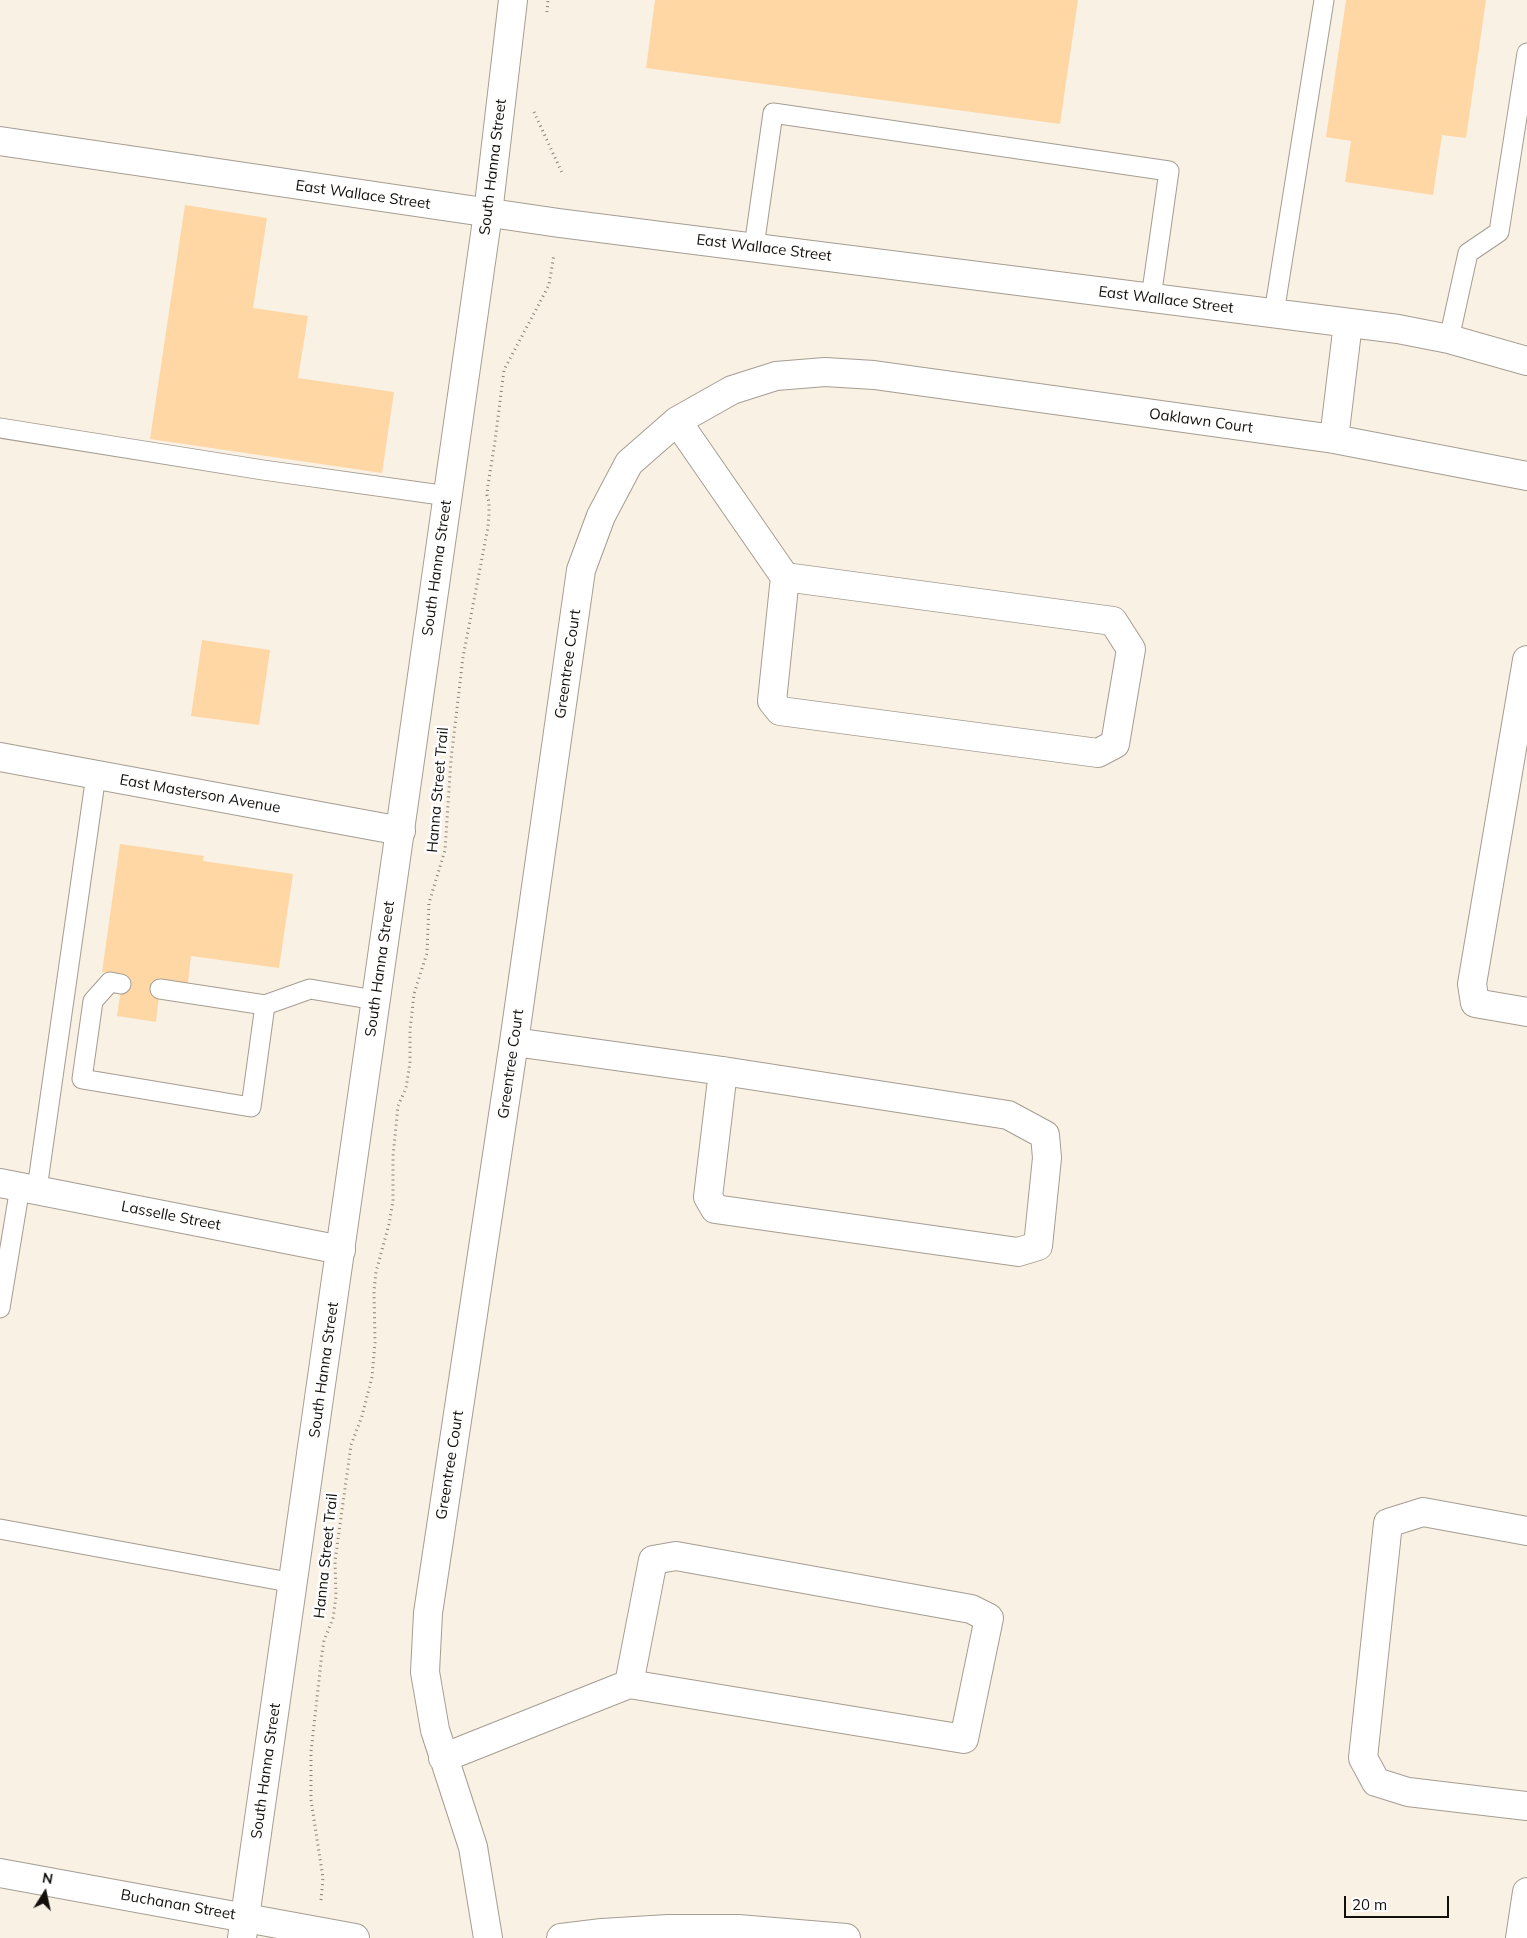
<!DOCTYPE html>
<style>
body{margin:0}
#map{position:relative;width:1527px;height:1938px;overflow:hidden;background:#faf1e5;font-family:Mulish,sans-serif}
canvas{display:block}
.north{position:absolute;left:20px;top:1868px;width:50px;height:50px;-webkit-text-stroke:4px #fff;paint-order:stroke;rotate:10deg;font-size:14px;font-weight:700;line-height:20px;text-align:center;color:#13100c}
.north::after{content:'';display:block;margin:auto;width:18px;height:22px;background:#13100c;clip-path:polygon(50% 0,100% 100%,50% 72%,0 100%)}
.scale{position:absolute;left:1344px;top:1896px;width:105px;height:22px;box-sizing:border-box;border:2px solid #13100c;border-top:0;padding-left:6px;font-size:15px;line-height:18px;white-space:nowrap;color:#13100c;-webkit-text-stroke:4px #fff;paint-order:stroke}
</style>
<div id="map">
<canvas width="1527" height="1938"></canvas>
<div class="north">N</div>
<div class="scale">20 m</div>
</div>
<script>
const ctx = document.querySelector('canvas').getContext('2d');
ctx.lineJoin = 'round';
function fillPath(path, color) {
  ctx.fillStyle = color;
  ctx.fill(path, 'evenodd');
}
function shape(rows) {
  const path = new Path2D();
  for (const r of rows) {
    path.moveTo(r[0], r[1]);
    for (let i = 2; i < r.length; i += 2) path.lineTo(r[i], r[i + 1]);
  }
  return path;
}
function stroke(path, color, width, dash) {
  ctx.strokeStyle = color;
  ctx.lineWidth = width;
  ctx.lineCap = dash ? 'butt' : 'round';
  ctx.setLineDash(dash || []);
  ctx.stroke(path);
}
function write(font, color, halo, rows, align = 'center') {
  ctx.font = font + ' Mulish,sans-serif';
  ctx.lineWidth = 5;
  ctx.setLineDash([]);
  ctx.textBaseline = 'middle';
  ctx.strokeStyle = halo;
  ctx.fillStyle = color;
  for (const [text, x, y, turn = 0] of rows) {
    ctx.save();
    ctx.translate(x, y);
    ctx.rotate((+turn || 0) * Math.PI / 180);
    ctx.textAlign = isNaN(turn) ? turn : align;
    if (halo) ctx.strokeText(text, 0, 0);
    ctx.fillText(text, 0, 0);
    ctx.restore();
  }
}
fillPath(shape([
 [655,0,1078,0,1060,124,646,68],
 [1346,0,1486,0,1466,138,1442,135,1433,195,1345,182,1351,141,1326,137],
 [185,205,267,218,253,308,308,316,298,378,394,392,382,473,150,439],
 [202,640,270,650,259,725,191,716],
 [120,844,204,856,203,861,293,874,279,968,191,956,188,983,161,980,156,1022,117,1016,123,975,102,972]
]), '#fed7a5');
const service = shape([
 [754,247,773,113,1169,171,1151,298],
 [1274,313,1324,0],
 [1449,339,1468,253,1499,232,1527,53],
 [0,428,263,470,448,496],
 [121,984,110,982,93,1001,82,1079,251,1107,265,1005],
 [160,989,265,1005,310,989,375,1000],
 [37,1189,96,775],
 [0,1308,20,1187],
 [0,1529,294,1583]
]);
const minor = shape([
 [0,141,559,223,1398,329,1449,339,1527,361],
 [677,421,785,577,772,701,780,711,1098,753,1115,744,1131,649,1113,621,785,577],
 [1334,439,1348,323],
 [1527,660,1472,984,1475,1003,1527,1012],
 [0,757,401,831],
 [514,1042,723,1071,1008,1115,1045,1135,1047,1158,1038,1246,1018,1252,715,1209,708,1197,723,1071],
 [0,1183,341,1250],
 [1527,1531,1423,1512,1388,1523,1363,1758,1376,1782,1408,1792,1527,1806],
 [443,1758,629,1684,964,1739,989,1618,971,1609,676,1556,653,1560,629,1684],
 [0,1873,355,1938],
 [488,1938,473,1847,435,1730,425,1672,428,1613,514,1042,581,570,601,516,629,463,677,421,732,390,776,376,825,372,874,375,1334,439,1527,476],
 [561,1938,602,1933,668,1929,738,1929,846,1938],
 [1520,1938,1527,1892]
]);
const tertiary = shape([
 [242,1938,488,213,513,0]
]);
stroke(service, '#a59d92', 21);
stroke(minor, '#a59d92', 30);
stroke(tertiary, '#a59d92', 30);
stroke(shape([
 [547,12,548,0],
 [534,112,563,175],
 [321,1900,323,1878,311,1800,311,1752,322,1653,324,1641,333,1618,336,1597,335,1561,351,1445,362,1416,372,1377,375,1343,374,1291,376,1272,389,1224,393,1201,393,1156,398,1106,406,1088,410,1063,410,1030,414,994,427,953,429,903,445,850,451,760,463,657,488,527,489,513,489,502,487,495,488,485,495,441,504,370,549,285,554,254]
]), '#857f77', 3, [1, 4]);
stroke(service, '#fff', 19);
stroke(minor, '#fff', 28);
stroke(tertiary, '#fff', 28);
write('15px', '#13100c', '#fff', [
 ["South Hanna Street",493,167,-83],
 ["East Wallace Street",363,195,8],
 ["East Wallace Street",764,248,7],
 ["East Wallace Street",1166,300,7],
 ["Oaklawn Court",1201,421,8],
 ["South Hanna Street",437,568,-82],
 ["Greentree Court",568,664,-82],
 ["Hanna Street Trail",438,790,-85],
 ["East Masterson Avenue",200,794,10],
 ["South Hanna Street",380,969,-82],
 ["Greentree Court",511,1064,-82],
 ["Lasselle Street",171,1216,11],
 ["South Hanna Street",324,1370,-82],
 ["Greentree Court",450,1465,-81],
 ["Hanna Street Trail",326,1556,-84],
 ["South Hanna Street",266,1771,-82],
 ["Buchanan Street",178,1905,10]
]);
</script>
